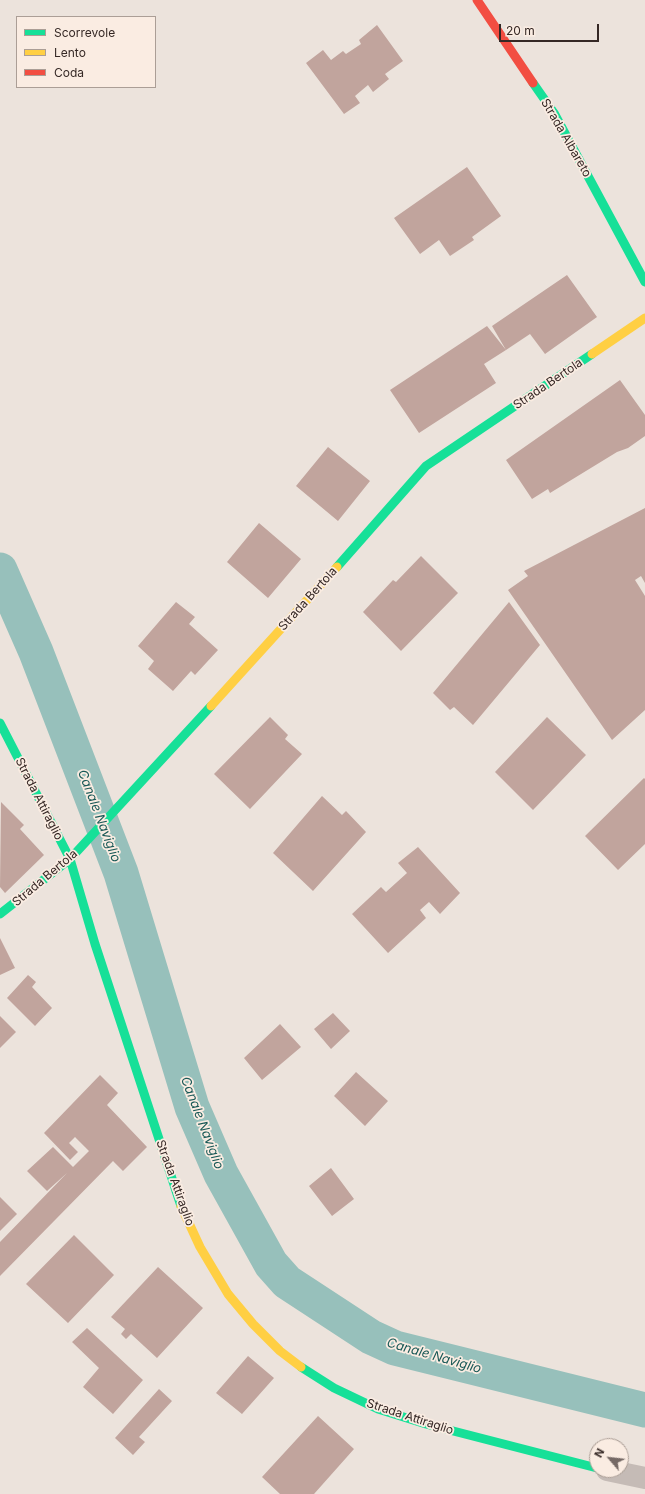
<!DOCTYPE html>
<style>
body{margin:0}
#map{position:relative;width:645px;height:1494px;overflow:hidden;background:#ece3dc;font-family:Inter,sans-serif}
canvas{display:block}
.legend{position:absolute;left:16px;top:16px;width:140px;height:72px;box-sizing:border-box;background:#faece2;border:1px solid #ab9e96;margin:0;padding:5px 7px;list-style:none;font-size:12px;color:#352825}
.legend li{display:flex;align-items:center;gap:8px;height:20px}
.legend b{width:20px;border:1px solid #ab9e96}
.north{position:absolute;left:589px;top:1438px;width:40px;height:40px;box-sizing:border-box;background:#faece2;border:1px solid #ab9e96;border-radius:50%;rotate:298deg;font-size:11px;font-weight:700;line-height:16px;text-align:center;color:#352825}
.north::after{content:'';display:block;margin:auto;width:14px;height:18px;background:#756965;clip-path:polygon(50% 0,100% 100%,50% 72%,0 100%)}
.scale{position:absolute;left:499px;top:24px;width:100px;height:18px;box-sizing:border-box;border:2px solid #352825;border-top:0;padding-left:5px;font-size:12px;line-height:14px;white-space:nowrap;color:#352825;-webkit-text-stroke:3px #faece2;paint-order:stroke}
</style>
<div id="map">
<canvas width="645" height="1494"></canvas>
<ul class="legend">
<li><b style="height:5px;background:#16e098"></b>Scorrevole</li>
<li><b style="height:5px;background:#ffcf43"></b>Lento</li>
<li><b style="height:5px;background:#f24e42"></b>Coda</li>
</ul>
<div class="north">N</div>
<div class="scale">20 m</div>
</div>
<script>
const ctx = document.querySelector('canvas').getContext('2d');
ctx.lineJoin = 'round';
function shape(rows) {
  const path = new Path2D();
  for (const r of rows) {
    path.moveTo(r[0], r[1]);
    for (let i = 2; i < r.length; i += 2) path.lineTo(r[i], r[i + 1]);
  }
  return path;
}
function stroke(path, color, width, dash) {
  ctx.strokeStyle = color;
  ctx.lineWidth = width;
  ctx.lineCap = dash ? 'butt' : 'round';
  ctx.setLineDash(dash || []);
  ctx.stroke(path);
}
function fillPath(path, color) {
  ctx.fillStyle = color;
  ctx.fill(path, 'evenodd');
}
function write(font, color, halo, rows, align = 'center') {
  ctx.font = font + ' Inter,sans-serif';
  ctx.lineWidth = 3.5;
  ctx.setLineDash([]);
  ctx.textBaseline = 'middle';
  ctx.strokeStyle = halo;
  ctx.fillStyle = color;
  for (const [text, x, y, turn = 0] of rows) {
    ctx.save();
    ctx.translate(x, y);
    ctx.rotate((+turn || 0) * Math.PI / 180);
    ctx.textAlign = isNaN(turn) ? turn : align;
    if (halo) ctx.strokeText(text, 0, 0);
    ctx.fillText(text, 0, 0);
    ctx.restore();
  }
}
stroke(shape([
 [0,570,36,652,121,873,192,1107,221,1174,271,1264,287,1282,371,1337,395,1348,645,1410]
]), '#97c0bb', 35);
fillPath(shape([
 [377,25,403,61,385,74,389,79,373,92,368,85,355,96,360,103,344,114,306,63,323,50,331,60,343,51,346,54,361,44,359,40],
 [467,167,501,216,472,237,474,240,450,256,439,240,420,254,394,218],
 [567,275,597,317,545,354,530,334,506,350,492,326],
 [487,326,506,350,484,364,496,383,419,433,390,390],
 [620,380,645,415,645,436,628,448,617,452,550,493,548,489,532,499,506,460],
 [328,447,370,481,338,521,296,486],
 [645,508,645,583,641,576,635,580,645,596,645,710,612,740,508,590,528,576,524,571],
 [259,523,301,559,268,598,227,562],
 [421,556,458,593,401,651,363,612,393,580,396,582],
 [176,602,195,617,189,624,218,650,195,675,191,671,173,691,148,669,154,661,138,646],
 [509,602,540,645,473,725,454,707,450,710,433,693],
 [270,717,288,735,285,739,302,754,250,809,214,774],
 [547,717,586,755,533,810,495,772],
 [644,778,645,779,645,844,618,870,585,836],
 [322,796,342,815,346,811,366,832,313,891,273,853],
 [1,802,24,825,20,829,44,855,5,893,0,887],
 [418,847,460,893,440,914,429,902,420,910,426,918,388,953,352,914,381,887,386,892,407,873,398,863],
 [0,938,15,968,0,975],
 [28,975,36,982,32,987,52,1008,35,1026,7,998],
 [333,1013,350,1031,331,1049,314,1029],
 [0,1016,16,1032,0,1048],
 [280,1024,301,1047,262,1080,244,1058],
 [356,1072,388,1101,365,1126,334,1096],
 [100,1075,118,1093,107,1105,147,1147,123,1171,113,1161,0,1276,0,1242,67,1173,47,1191,27,1171,53,1147,73,1167,89,1151,75,1137,69,1143,78,1152,70,1160,44,1133],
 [331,1168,354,1199,332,1216,309,1186],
 [0,1197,17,1214,0,1231],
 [74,1235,114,1275,68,1323,26,1284],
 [158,1267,203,1308,157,1358,131,1334,126,1339,121,1334,125,1329,111,1317],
 [87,1328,143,1380,113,1414,83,1387,99,1368,72,1342],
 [248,1356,274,1378,242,1414,216,1393],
 [159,1389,172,1401,139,1437,145,1442,133,1455,115,1438],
 [318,1416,354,1449,314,1494,280,1494,262,1477]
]), '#c1a49d');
stroke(shape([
 [607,1470,645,1478]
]), '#c5bbb6', 22);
stroke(shape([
 [533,83,554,113,645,282],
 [337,567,426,466,592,354],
 [0,723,70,859,95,944,181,1206],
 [0,914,70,859,211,706],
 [301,1367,334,1388,378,1409,426,1424,597,1468]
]), '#16e098', 9);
stroke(shape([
 [592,354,645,318],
 [211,706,337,567],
 [181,1206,200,1247,228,1294,253,1324,280,1351,301,1367]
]), '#ffcf43', 9);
stroke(shape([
 [477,0,533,83]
]), '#f24e42', 9);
write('12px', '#352825', '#faece2', [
 ["Strada Albareto",566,138,60],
 ["Strada Bertola",548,384,-34],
 ["Strada Bertola",308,599,-48],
 ["Strada Attiraglio",39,799,63],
 ["Strada Bertola",45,878,-40],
 ["Strada Attiraglio",175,1183,70],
 ["Strada Attiraglio",410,1417,18]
]);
write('italic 13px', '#185856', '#faece2', [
 ["Canale Naviglio",99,816,69],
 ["Canale Naviglio",202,1123,69],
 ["Canale Naviglio",434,1356,16]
]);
</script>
